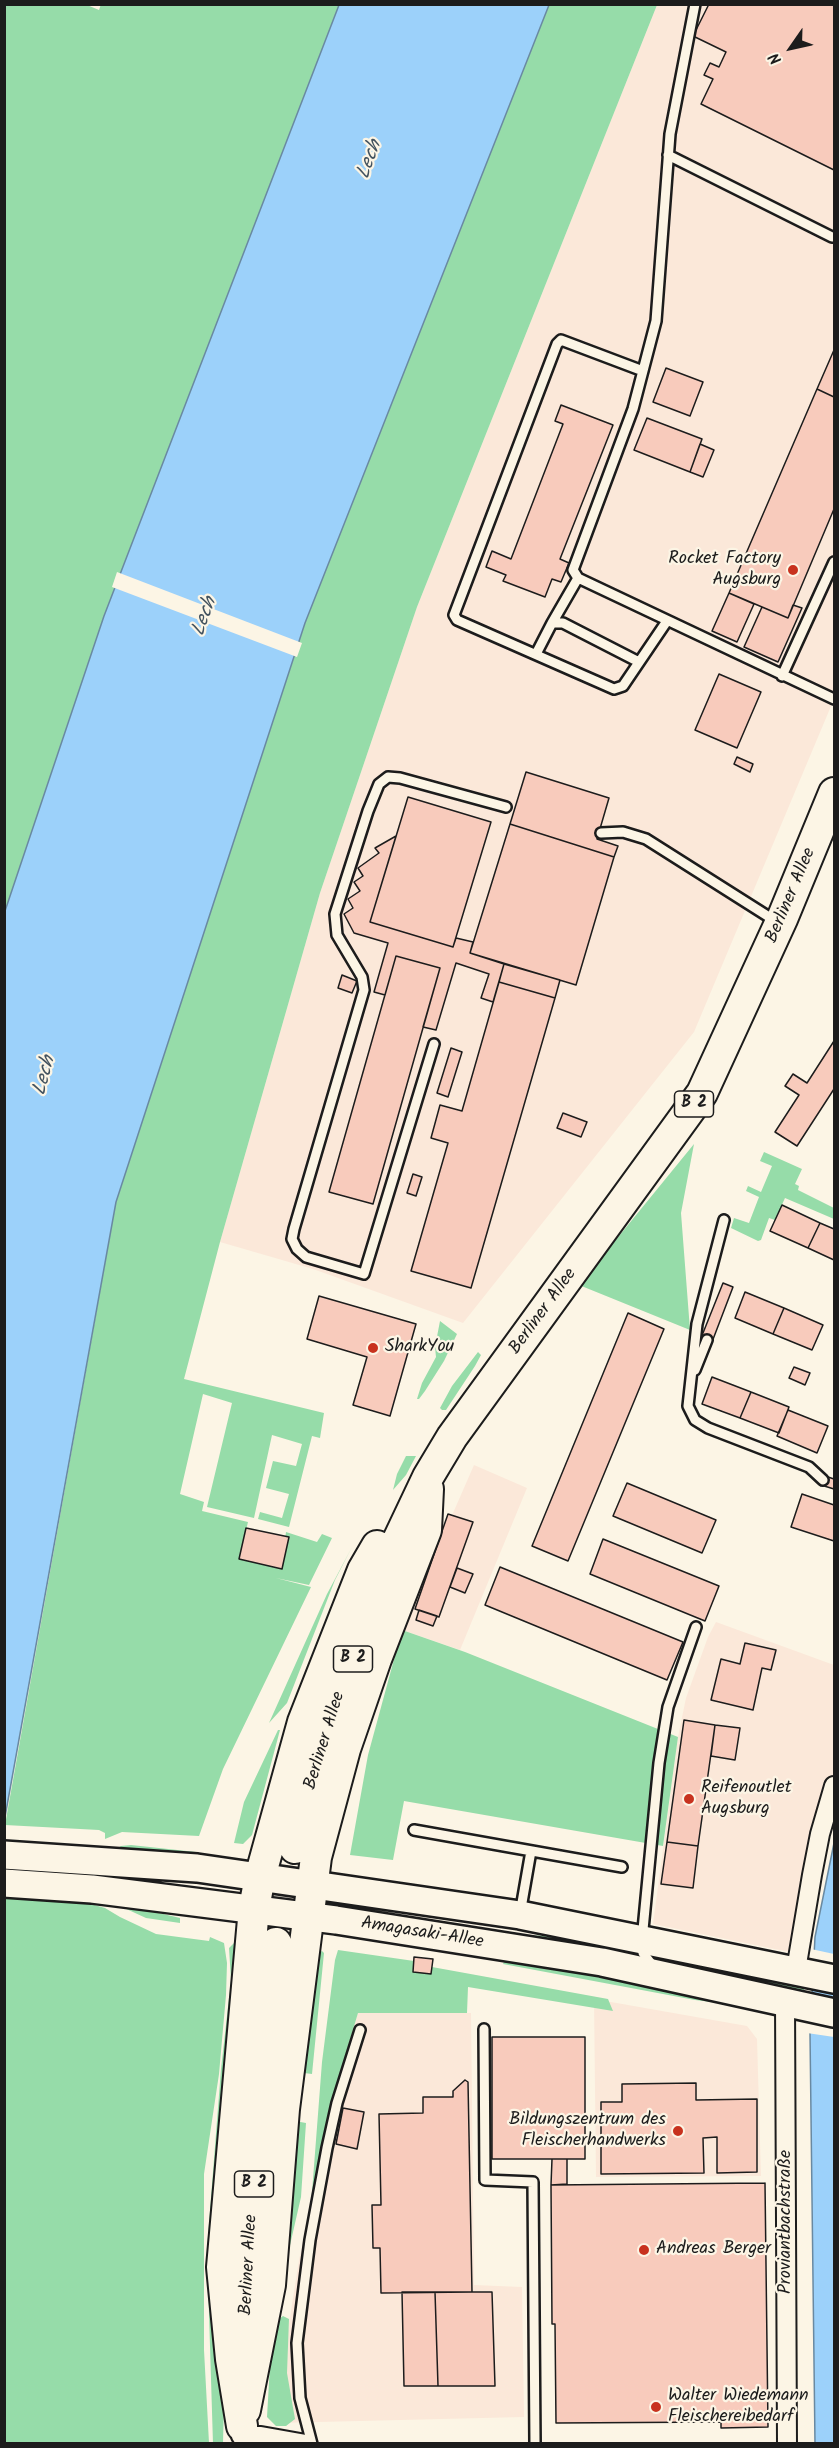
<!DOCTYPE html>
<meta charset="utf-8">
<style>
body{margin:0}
#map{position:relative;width:839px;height:2448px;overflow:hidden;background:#fcf5e5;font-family:Kalam,sans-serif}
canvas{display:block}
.frame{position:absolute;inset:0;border:6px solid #1c1c1c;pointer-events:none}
.north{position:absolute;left:761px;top:18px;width:60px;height:60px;-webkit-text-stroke:4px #fcf5e5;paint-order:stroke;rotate:236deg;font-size:16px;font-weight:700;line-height:24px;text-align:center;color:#1c1c1c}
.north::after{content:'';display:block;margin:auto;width:21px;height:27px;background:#1c1c1c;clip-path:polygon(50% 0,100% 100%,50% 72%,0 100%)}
</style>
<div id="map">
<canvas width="839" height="2448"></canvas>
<div class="frame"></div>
<div class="north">N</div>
</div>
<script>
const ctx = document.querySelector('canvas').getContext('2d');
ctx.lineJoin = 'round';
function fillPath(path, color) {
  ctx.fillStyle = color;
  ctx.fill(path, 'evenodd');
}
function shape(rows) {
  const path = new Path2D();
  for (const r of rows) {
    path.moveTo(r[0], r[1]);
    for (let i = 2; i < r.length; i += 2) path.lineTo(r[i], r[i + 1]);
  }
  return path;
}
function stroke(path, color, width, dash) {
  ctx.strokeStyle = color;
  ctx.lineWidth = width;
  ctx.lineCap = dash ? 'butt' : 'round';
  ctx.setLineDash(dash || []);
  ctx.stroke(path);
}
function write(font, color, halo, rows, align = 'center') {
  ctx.font = font + ' Kalam,sans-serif';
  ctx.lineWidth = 4.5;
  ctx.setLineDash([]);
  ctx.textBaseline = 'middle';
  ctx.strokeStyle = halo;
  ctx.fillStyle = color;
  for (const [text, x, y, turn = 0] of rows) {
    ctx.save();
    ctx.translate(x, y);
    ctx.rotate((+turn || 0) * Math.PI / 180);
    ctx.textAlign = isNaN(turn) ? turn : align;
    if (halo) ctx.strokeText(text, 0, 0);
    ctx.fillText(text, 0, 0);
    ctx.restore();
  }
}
fillPath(shape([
 [657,5,834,5,834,699,694,1032,463,1323,313,1269,220,1242,320,893,417,607],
 [474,1465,527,1488,460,1650,402,1630],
 [716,1622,834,1665,834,1786,799,1954,653,1924,678,1737,686,1698,708,1637],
 [594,1999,747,2026,757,2039,761,2176,596,2177],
 [358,2013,471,2013,474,2285,522,2287,524,2417,277,2423,284,2355,299,2260,341,2070]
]), '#fbe8d9');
fillPath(shape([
 [101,4,339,5,104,616,5,911,5,5,87,5,99,10],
 [549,5,657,5,417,607,320,893,220,1242,184,1379,324,1413,320,1438,312,1436,289,1527,258,1519,260,1512,282,1518,289,1494,266,1488,273,1461,296,1466,302,1444,272,1435,254,1518,207,1507,232,1403,203,1394,180,1494,204,1502,202,1511,248,1522,239,1559,281,1569,286,1532,317,1542,322,1534,332,1538,309,1585,276,1578,311,1587,223,1769,199,1836,122,1832,105,1839,105,1833,99,1830,5,1825,116,1202,305,623],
 [694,1144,681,1213,690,1330,579,1285],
 [764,1152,802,1169,795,1184,799,1186,798,1190,834,1208,834,1219,785,1198,775,1220,769,1218,761,1240,758,1241,731,1228,734,1218,749,1223,759,1197,746,1191,748,1186,761,1192,772,1166,760,1161],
 [440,1321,457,1334,444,1361,425,1391,419,1399,417,1399,422,1383,436,1357,435,1347],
 [478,1352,481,1355,475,1366,446,1410,442,1410,440,1408,452,1386],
 [406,1456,416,1456,406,1475,393,1490,397,1474],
 [352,1547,335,1580,287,1703,269,1723,327,1594],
 [402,1630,465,1652,678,1737,663,1846,404,1801,393,1860,350,1855,368,1755],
 [278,1730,280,1730,252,1835,243,1844,234,1843,244,1802],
 [131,1845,196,1852,194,1858,113,1851,121,1846],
 [5,1898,91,1904,105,1908,120,1917,156,1934,209,1941,210,1937,224,1943,227,1963,226,1995,219,2074,204,2174,204,2350,209,2443,5,2443],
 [109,1901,180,1918,180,1923,146,1918],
 [344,1908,525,1936,553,1935,635,1949,641,1961],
 [234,1943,235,1950,223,2443,213,2444,207,2249,221,2069,231,1980,229,1948],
 [338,1950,414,1961,413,1972,431,1974,432,1967,608,1999,613,2011,468,1987,467,2013,358,2013,341,2070,311,2205,322,2062,335,1960],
 [322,1951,324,1953,312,2074,304,2073,319,1953],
 [653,1953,804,1983,804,1995,676,1968],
 [505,1960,631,1980,744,2006,695,2000,503,1964],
 [295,2121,306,2123,301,2197,288,2254,283,2254],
 [283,2316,289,2319,287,2373,295,2419,286,2426,276,2426,267,2417,270,2365,279,2319]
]), '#96dca9');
const water = shape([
 [339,5,549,5,305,623,116,1202,5,1817,5,911,104,616,339,5],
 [834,1843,834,2443,815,2444,810,2033,815,1937,834,1843]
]);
fillPath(water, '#9cd1fa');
stroke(water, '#6989a1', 1.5);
fillPath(shape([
 [117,572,302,643,297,657,112,587],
 [811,1949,834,1954,834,1990,809,1988],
 [809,1993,834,2000,834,2037,807,2033]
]), '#fcf5e5');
const building = shape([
 [709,4,834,4,834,170,701,104,713,79,704,75,710,63,719,67,726,52,693,36,709,4],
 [834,350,834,397,817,389,834,350],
 [666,368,703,382,690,416,653,402,666,368],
 [817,389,834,397,834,509,788,618,729,593,817,389],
 [561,405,613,425,560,559,569,563,561,582,552,579,545,597,503,581,506,575,486,567,492,551,511,559,563,424,555,421,561,405],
 [647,418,702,439,690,472,634,450,647,418],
 [700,444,714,450,703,477,690,472,700,444],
 [729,593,754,604,737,642,712,631,729,593],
 [793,605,802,608,778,662,744,647,762,607,788,618,793,605],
 [719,674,761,692,737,748,695,730,719,674],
 [737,757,753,764,750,772,734,764,737,757],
 [526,772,609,798,597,839,618,846,614,857,510,824,526,772],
 [408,797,491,822,453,947,370,922,408,797],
 [510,824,614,857,576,985,470,953,510,824],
 [396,836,370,922,453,947,456,938,473,942,470,953,504,964,493,1002,481,998,489,974,456,963,436,1030,423,1027,440,968,396,956,385,995,374,992,388,943,354,933,344,914,353,908,348,899,360,891,354,882,363,876,358,868,379,853,375,848,396,836],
 [396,956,440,968,373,1204,329,1192,396,956],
 [504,964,560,980,555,998,499,982,504,964],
 [342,975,357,981,352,993,338,988,342,975],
 [499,982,555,998,471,1288,411,1271,448,1143,431,1138,440,1105,462,1111,499,982],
 [834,1041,834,1089,797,1146,775,1132,799,1095,785,1086,793,1074,807,1083,834,1041],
 [451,1048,462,1052,448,1097,437,1093,451,1048],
 [563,1113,587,1122,581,1137,557,1128,563,1113],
 [413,1174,422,1177,416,1196,407,1193,413,1174],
 [782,1205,820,1223,808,1248,770,1231,782,1205],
 [820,1223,834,1229,834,1260,808,1248,820,1223],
 [723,1283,733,1287,712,1342,701,1338,723,1283],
 [745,1292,784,1308,773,1334,735,1318,745,1292],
 [319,1296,416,1324,390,1416,353,1405,367,1357,307,1339,319,1296],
 [784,1308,823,1325,812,1350,773,1334,784,1308],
 [628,1313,664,1329,568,1561,532,1546,628,1313],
 [794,1367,810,1373,805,1385,789,1378,794,1367],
 [712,1377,751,1392,740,1418,702,1404,712,1377],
 [751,1392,789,1407,779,1433,740,1418,751,1392],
 [788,1410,828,1426,817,1453,777,1436,788,1410],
 [825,1476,834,1479,834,1489,821,1485,825,1476],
 [627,1483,716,1520,702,1553,613,1516,627,1483],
 [802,1494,834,1505,834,1541,791,1527,802,1494],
 [448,1514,473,1522,439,1617,415,1609,448,1514],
 [246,1528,289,1537,282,1569,239,1559,246,1528],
 [603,1539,719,1586,705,1621,590,1574,603,1539],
 [500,1567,683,1642,667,1680,485,1605,500,1567],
 [457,1568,473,1574,465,1593,450,1587,457,1568],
 [419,1610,437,1616,433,1626,416,1620,419,1610],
 [745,1643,776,1650,771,1670,762,1668,753,1710,711,1700,721,1659,740,1664,745,1643],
 [684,1720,715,1725,698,1846,667,1842,684,1720],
 [715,1725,740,1728,735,1760,711,1756,715,1725],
 [667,1842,698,1846,693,1888,661,1884,667,1842],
 [414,1957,433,1959,431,1974,413,1972,414,1957],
 [492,2037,585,2037,585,2159,492,2159,492,2037],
 [465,2080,468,2082,472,2292,381,2293,380,2248,373,2248,372,2205,381,2205,379,2114,423,2113,423,2097,453,2097,453,2091,465,2080],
 [696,2083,696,2100,757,2099,757,2172,717,2173,717,2137,703,2138,704,2173,601,2174,601,2102,622,2102,622,2084,696,2083],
 [343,2108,364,2112,357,2149,336,2144,343,2108],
 [552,2159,567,2159,567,2184,551,2185,552,2159],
 [765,2183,768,2427,721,2428,721,2422,556,2423,555,2324,552,2324,551,2185,765,2183],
 [402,2292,435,2292,438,2386,404,2386,402,2292],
 [435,2292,492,2292,495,2386,438,2386,435,2292]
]);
fillPath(building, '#f8cbbc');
stroke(building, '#1c1c1c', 1.5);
stroke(shape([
 [276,1943,295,1848]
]), '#dad4c7', 30, [30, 15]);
const service = shape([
 [695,4,670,134,656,321,633,409,573,570,578,578,834,699],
 [668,155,832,237],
 [643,371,561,340,557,344,454,615,457,620,614,689,623,686,667,621],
 [552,623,578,578],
 [536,654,552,623,563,623,639,662],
 [782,676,834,562],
 [601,833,623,832,646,839,777,922],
 [434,1044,364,1274,306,1257,297,1249,292,1239,294,1229,364,990,362,977,337,935,335,914,368,811,379,784,388,777,400,778,506,807],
 [724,1220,697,1324,688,1406,695,1420,708,1428,809,1467,823,1480],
 [695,1370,707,1340],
 [414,1830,622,1867],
 [520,1914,531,1851],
 [653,1966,643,1953,642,1940,659,1763,668,1707,696,1627],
 [484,2029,485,2180,533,2182,535,2444],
 [312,2444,300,2398,297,2343,310,2240,327,2148,337,2103,360,2030]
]);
const minor = shape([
 [796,1970,812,1875,820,1834,834,1786],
 [785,2001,787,2444],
 [241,2436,261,2436,306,2444]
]);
const secondary = shape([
 [4,1855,197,1868,520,1915,834,1979],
 [4,1883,92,1889,336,1920,602,1962,834,2013]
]);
const primary = shape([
 [295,1848,331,1718,391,1555,428,1477,452,1437,702,1093,782,919,834,793],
 [247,2326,258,2107,276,1943],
 [245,2410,270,2285,284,2109,316,1857,345,1749,376,1659,426,1530,428,1489],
 [242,2426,231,2359,222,2267,254,1908,260,1877,303,1722,363,1570,377,1546]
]);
stroke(service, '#1c1c1c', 14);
stroke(minor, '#1c1c1c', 22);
stroke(secondary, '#1c1c1c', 32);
stroke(primary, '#1c1c1c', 34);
stroke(service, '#fcf5e5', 9);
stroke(minor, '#fcf5e5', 18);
stroke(secondary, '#fcf5e5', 27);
stroke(primary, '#fcf5e5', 30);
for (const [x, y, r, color] of [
 [793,570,6,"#c8321e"],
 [373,1348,6,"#c8321e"],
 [689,1799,6,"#c8321e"],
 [678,2131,6,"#c8321e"],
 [644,2250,6,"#c8321e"],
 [656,2407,6,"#c8321e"]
]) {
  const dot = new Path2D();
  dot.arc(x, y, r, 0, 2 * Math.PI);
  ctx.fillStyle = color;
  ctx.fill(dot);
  stroke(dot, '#fcf5e5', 2);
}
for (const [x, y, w] of [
 [694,1104,39],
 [353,1659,39],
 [254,2184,39]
]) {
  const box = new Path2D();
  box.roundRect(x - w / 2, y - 13, w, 26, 4.5);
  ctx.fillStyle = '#fcf5e5';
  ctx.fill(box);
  stroke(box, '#1c1c1c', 1.5);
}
write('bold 16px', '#1c1c1c', null, [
 ["B 2",694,1104],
 ["B 2",353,1659],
 ["B 2",254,2184]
]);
write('18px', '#1c1c1c', '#fcf5e5', [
 ["Rocket Factory",781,560,"right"],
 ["Augsburg",781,581,"right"],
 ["SharkYou",385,1348],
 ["Reifenoutlet",701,1789],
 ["Augsburg",701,1810],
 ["Bildungszentrum des",666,2121,"right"],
 ["Fleischerhandwerks",666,2142,"right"],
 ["Andreas Berger",656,2250],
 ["Walter Wiedemann",668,2397],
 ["Fleischereibedarf",668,2418]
], 'left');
write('18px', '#1c1c1c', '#fcf5e5', [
 ["Berliner Allee",792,896,-67],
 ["Berliner Allee",544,1312,-54],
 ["Berliner Allee",326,1741,-73],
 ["Amagasaki-Allee",422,1934,9],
 ["Proviantbachstraße",787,2222,-90],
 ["Berliner Allee",250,2265,-87]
]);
write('italic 20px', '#42525f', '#fcf5e5', [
 ["Lech",371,160,-70],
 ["Lech",206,617,-70],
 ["Lech",46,1076,-75]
]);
</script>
